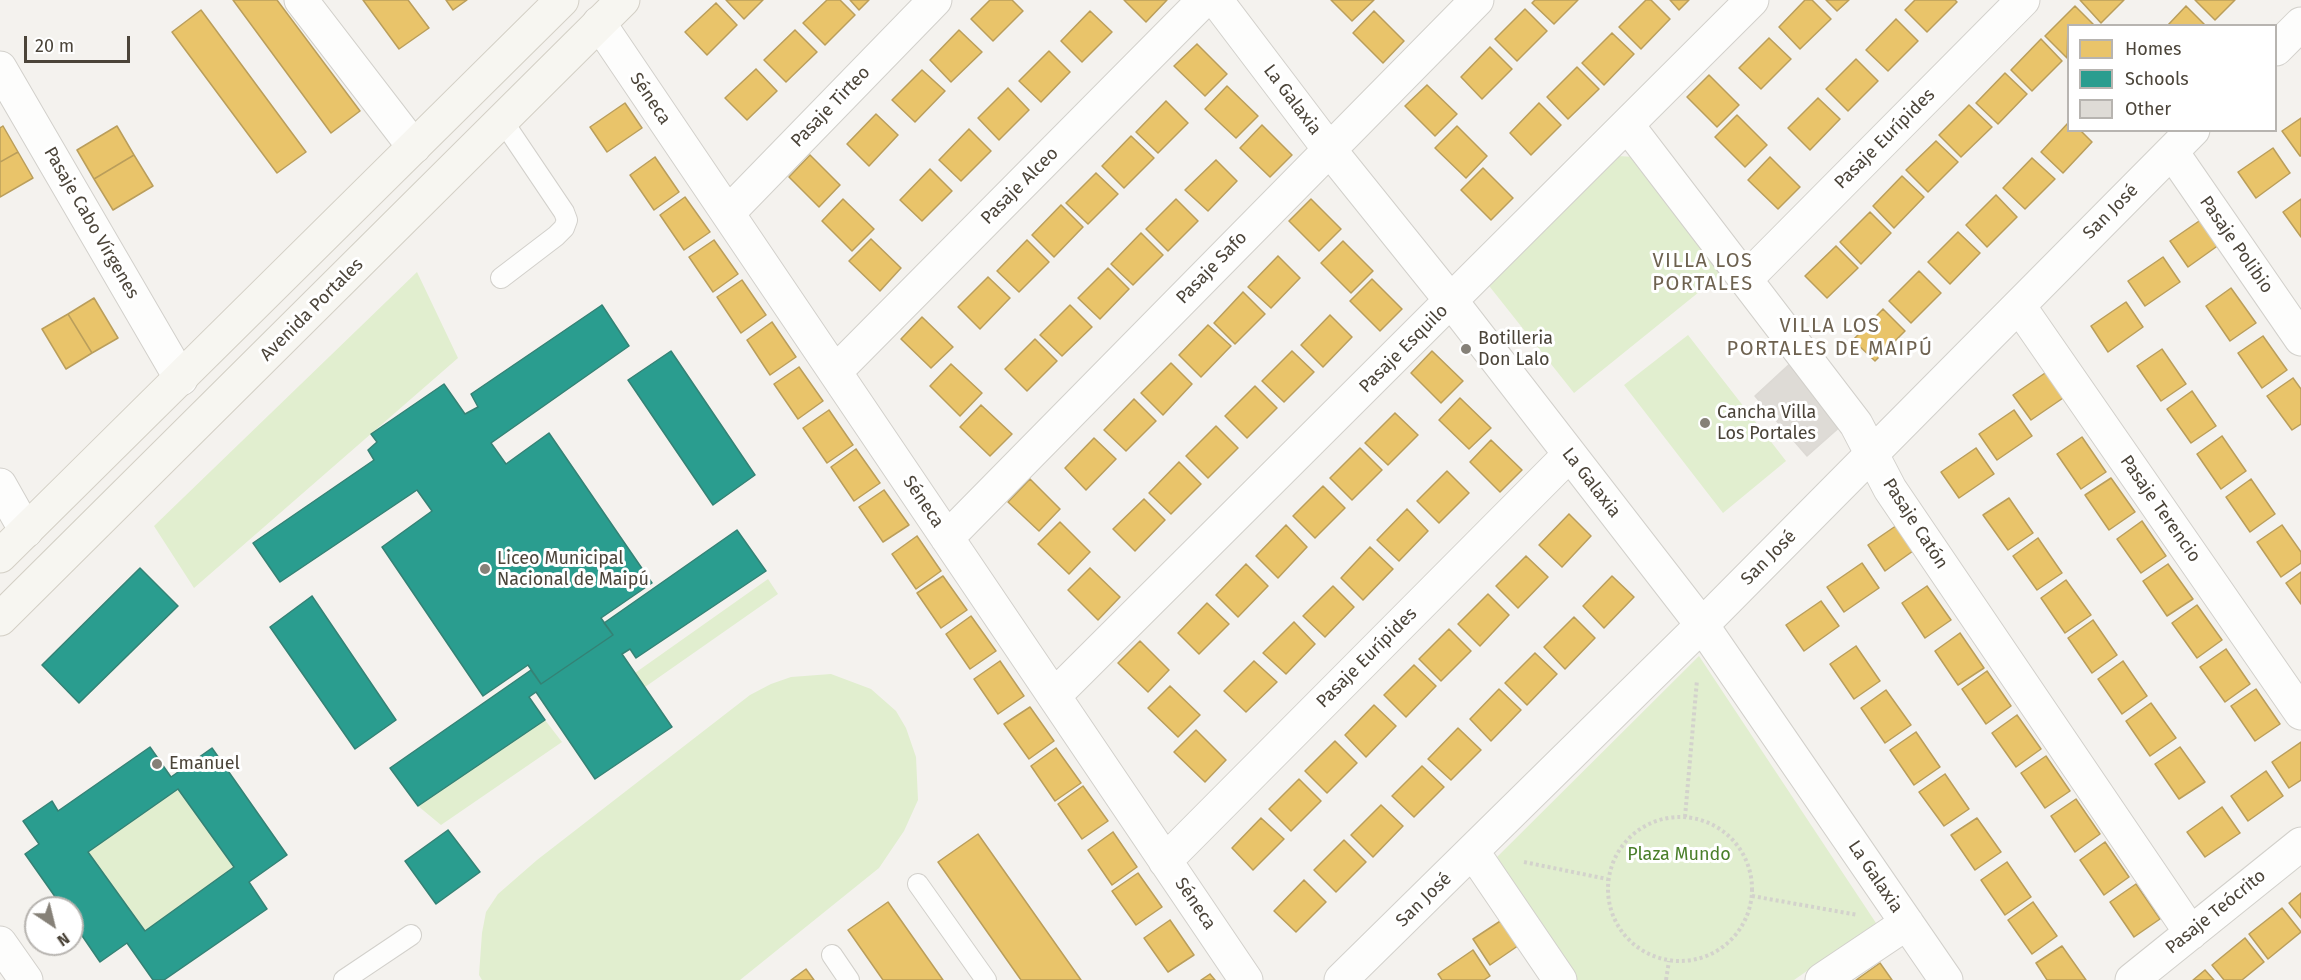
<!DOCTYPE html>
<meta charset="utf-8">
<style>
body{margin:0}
#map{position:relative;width:2301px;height:980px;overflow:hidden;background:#f4f2ee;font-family:"Fira Sans",sans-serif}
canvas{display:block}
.legend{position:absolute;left:2067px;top:24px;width:210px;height:108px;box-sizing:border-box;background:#fff;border:2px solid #b7b4b0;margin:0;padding:8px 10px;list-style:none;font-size:18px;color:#4b4439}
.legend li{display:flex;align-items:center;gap:12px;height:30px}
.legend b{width:30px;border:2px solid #b7b4b0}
.north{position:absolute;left:24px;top:896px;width:60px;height:60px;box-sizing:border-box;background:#fff;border:2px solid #b7b4b0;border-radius:50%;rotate:145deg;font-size:16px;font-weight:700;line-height:24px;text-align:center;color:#4b4439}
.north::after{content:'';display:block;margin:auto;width:21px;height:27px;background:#868178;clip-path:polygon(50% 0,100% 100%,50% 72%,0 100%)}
.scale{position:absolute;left:24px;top:36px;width:106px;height:27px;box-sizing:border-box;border:3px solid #4b4439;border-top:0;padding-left:8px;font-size:18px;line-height:21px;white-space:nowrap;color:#4b4439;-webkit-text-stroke:4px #fff;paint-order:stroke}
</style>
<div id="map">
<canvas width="2301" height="980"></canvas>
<ul class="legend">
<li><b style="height:16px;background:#e9c46a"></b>Homes</li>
<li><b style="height:16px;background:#2a9d8f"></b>Schools</li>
<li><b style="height:16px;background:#dedbd6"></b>Other</li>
</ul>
<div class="north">N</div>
<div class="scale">20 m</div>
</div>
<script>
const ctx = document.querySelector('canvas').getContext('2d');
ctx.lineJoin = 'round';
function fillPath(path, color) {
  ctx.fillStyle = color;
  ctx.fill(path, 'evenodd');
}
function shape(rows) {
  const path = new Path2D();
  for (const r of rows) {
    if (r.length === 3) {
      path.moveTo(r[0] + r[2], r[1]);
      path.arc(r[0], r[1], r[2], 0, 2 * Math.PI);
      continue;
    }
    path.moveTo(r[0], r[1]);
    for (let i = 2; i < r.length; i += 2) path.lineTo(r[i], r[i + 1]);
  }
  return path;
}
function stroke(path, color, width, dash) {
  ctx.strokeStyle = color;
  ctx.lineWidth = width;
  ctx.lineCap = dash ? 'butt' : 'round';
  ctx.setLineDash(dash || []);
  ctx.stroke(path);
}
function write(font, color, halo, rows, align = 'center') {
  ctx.font = font + ' "Fira Sans",sans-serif';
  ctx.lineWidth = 6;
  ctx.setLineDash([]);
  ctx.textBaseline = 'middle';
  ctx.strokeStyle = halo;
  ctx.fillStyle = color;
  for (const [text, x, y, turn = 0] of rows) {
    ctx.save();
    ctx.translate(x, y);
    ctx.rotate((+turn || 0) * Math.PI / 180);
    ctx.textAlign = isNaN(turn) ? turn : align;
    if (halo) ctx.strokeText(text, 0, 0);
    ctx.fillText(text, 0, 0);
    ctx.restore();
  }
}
fillPath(shape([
 [1617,156,1636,157,1725,271,1574,393,1486,282],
 [417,272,458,358,194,588,154,526],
 [1688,335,1786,461,1723,513,1624,385],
 [768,579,778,594,645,687,635,673],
 [1699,656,1876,923,1794,980,1573,980,1493,861],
 [831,674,871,689,896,711,906,728,916,757,918,800,904,831,879,868,740,980,482,980,479,975,482,933,486,912,498,894,537,860,750,695,771,684,791,677],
 [545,720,562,742,441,825,418,806],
 [178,789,234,867,145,931,88,852]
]), '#e1eecf');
const homes = shape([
 [233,0,277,0,360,111,331,133,233,0],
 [363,0,408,0,429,28,399,49,363,0],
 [446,0,467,0,453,10,446,0],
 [726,0,763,0,744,19,726,0],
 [827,0,840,0,855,15,825,45,803,23,827,0],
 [850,0,869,0,859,10,850,0],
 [990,0,1012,0,1023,11,993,41,971,19,990,0],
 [1124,0,1167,0,1146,22,1124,0],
 [1331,0,1374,0,1352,21,1331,0],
 [1535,0,1578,0,1554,24,1532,3,1535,0],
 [1646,0,1651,0,1670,19,1641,49,1619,27,1646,0],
 [1670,0,1689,0,1679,10,1670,0],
 [1805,0,1812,0,1831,19,1800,49,1779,27,1805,0],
 [1826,0,1849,0,1837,11,1826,0],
 [1915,0,1955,0,1957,2,1927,32,1905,10,1915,0],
 [2080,0,2124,0,2101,23,2080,0],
 [2195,0,2235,0,2215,20,2195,0],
 [716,3,737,25,707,55,685,32,716,3],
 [2075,6,2095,26,2068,26,2067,58,2045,36,2075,6],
 [2186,6,2206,26,2167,26,2186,6],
 [1525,9,1547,31,1517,61,1495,39,1525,9],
 [201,10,306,152,277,173,172,32,201,10],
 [1090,11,1112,32,1082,62,1061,41,1090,11],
 [1374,11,1404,41,1383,63,1353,33,1374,11],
 [1896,19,1918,41,1888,71,1866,50,1896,19],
 [795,30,817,52,786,82,764,60,795,30],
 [959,30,982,52,951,82,930,60,959,30],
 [1612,33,1634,54,1604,85,1582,63,1612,33],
 [1769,38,1791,59,1761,89,1739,68,1769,38],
 [2041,39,2062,61,2032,91,2011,70,2041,39],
 [1197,44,1227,74,1205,96,1174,66,1197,44],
 [1490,47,1512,69,1482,99,1461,77,1490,47],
 [1049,51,1070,72,1041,102,1019,81,1049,51],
 [1856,59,1878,81,1848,111,1826,89,1856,59],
 [1577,67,1599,89,1568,119,1547,97,1577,67],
 [756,69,777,91,747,120,725,98,756,69],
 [922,70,945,91,915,122,892,100,922,70],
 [2005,73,2027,94,1998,124,1976,103,2005,73],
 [1709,75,1739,105,1717,127,1687,97,1709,75],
 [1427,85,1457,114,1435,136,1405,106,1427,85],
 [1227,86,1258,116,1236,138,1205,109,1227,86],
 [1008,88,1029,110,999,140,978,118,1008,88],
 [1818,98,1840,119,1810,150,1788,128,1818,98],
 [1166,101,1188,123,1158,153,1136,132,1166,101],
 [625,103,642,128,607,152,590,127,625,103],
 [1539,103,1561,125,1531,155,1510,133,1539,103],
 [1969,105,1992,127,1961,157,1939,135,1969,105],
 [876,114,898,135,869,166,847,144,876,114],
 [1737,115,1767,145,1745,167,1715,137,1737,115],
 [2301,118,2301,156,2300,156,2282,131,2301,118],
 [2068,123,2068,130,2080,130,2092,142,2063,173,2041,152,2068,123],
 [1262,125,1292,155,1270,177,1240,148,1262,125],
 [3,126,18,152,0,162,0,128,3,126],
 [117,126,134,155,94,179,77,150,117,126],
 [1457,126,1487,156,1466,178,1435,148,1457,126],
 [969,129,991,151,961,181,939,160,969,129],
 [1131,136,1154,158,1124,188,1102,166,1131,136],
 [1936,141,1958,162,1928,192,1906,170,1936,141],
 [2273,148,2290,173,2256,198,2238,172,2273,148],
 [18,152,33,178,0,197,0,162,18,152],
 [134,155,153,186,113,210,94,179,134,155],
 [810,155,840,185,819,207,789,177,810,155],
 [655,157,679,192,654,210,630,175,655,157],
 [1770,157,1800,187,1778,209,1748,180,1770,157],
 [2032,158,2055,179,2025,209,2003,188,2032,158],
 [1216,160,1237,181,1208,211,1185,190,1216,160],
 [1483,168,1513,198,1491,220,1461,190,1483,168],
 [930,169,952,191,922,221,900,200,930,169],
 [1096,173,1118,194,1088,224,1066,203,1096,173],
 [1902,176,1924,197,1894,228,1873,206,1902,176],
 [1996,195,2017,217,1987,247,1966,225,1996,195],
 [685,197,710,232,684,250,660,215,685,197],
 [843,199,874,229,852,251,822,221,843,199],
 [1176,199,1198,221,1168,251,1146,229,1176,199],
 [1311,199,1341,229,1319,251,1289,221,1311,199],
 [2301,199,2301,237,2283,212,2301,199],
 [1061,205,1083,227,1054,257,1032,235,1061,205],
 [1870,212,1891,233,1861,264,1840,242,1870,212],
 [2205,217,2223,242,2188,267,2170,241,2205,217],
 [1958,232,1980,253,1950,284,1928,262,1958,232],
 [1141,233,1163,255,1133,285,1111,264,1141,233],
 [871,239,901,268,880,291,849,261,871,239],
 [714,240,738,274,713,292,689,257,714,240],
 [1027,240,1049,262,1019,292,997,271,1027,240],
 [1343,241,1373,271,1351,293,1321,263,1343,241],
 [1836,246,1858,268,1827,298,1805,276,1836,246],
 [1278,256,1300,278,1271,308,1248,287,1278,256],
 [2163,257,2180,282,2145,306,2128,281,2163,257],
 [1108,268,1129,289,1100,319,1078,298,1108,268],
 [1919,271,1941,293,1911,323,1889,301,1919,271],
 [988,277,1010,298,980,329,958,307,988,277],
 [1372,279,1402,309,1380,331,1350,301,1372,279],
 [742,280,766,315,741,333,717,297,742,280],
 [2231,288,2256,323,2230,341,2206,306,2231,288],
 [1243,292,1265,314,1235,344,1214,323,1243,292],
 [94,298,118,338,92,353,68,314,94,298],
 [2126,302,2143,327,2108,352,2091,326,2126,302],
 [1070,305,1092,327,1062,356,1040,335,1070,305],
 [1883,309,1905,331,1875,361,1853,340,1883,309],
 [68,314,92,353,66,369,42,329,68,314],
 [1330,315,1352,337,1323,367,1301,345,1330,315],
 [922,317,953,347,931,368,901,339,922,317],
 [772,322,796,357,770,375,747,340,772,322],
 [1208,325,1231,346,1201,377,1179,355,1208,325],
 [2263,336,2287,370,2262,388,2238,353,2263,336],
 [1035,339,1057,361,1027,391,1005,369,1035,339],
 [2162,349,2186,384,2161,401,2137,366,2162,349],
 [1292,351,1314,372,1284,402,1262,381,1292,351],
 [1432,351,1463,381,1441,403,1411,373,1432,351],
 [1171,363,1192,384,1163,415,1141,393,1171,363],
 [951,364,982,393,960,416,930,386,951,364],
 [799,367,823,401,798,419,774,384,799,367],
 [2048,371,2066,396,2031,420,2013,395,2048,371],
 [2293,378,2301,389,2301,424,2292,430,2267,396,2293,378],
 [1255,386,1277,408,1247,438,1225,416,1255,386],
 [2192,391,2216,426,2191,443,2167,409,2192,391],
 [1460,398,1491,428,1469,449,1439,420,1460,398],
 [1134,399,1156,421,1126,451,1104,430,1134,399],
 [981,405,1012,434,990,456,960,427,981,405],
 [829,410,853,445,827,463,803,428,829,410],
 [2014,410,2032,436,1997,460,1979,434,2014,410],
 [1395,413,1418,435,1388,465,1365,443,1395,413],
 [1216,426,1238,448,1208,478,1186,456,1216,426],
 [2222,436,2246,471,2221,489,2197,454,2222,436],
 [2082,437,2106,472,2081,489,2057,454,2082,437],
 [1094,438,1116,459,1086,490,1065,468,1094,438],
 [1491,440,1522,470,1500,492,1470,462,1491,440],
 [1360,448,1382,470,1352,500,1330,478,1360,448],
 [1976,448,1994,474,1959,498,1941,472,1976,448],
 [856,449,880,483,854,501,831,467,856,449],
 [1179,462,1201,484,1171,514,1149,493,1179,462],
 [1447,471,1469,493,1439,523,1417,501,1447,471],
 [2111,478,2135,512,2109,530,2085,495,2111,478],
 [1030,479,1060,509,1039,531,1008,502,1030,479],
 [2251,479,2275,514,2250,532,2226,497,2251,479],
 [1323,486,1345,508,1315,538,1293,516,1323,486],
 [884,490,909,525,883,542,859,507,884,490],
 [2009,498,2033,533,2008,550,1983,515,2009,498],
 [1144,499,1165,520,1135,551,1113,529,1144,499],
 [1407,509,1428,531,1399,561,1377,540,1407,509],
 [1569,514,1591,536,1562,567,1539,545,1569,514],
 [1903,521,1920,546,1885,571,1868,545,1903,521],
 [2142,521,2166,556,2141,573,2117,539,2142,521],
 [1060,522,1090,552,1069,574,1038,544,1060,522],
 [1286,525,1307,547,1278,578,1256,556,1286,525],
 [2282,525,2301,552,2301,563,2281,577,2257,542,2282,525],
 [917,536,941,571,916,589,892,554,917,536],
 [2038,538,2062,573,2037,590,2013,556,2038,538],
 [1370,547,1393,569,1363,600,1341,578,1370,547],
 [1526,556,1548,577,1518,608,1496,586,1526,556],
 [1862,563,1879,588,1844,612,1827,587,1862,563],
 [1246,564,1268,586,1238,617,1216,595,1246,564],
 [2168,564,2193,599,2167,616,2143,581,2168,564],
 [1090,568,1120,597,1098,620,1068,590,1090,568],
 [2301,572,2301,604,2286,583,2301,572],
 [943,576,967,610,941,628,917,593,943,576],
 [1612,576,1634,597,1604,628,1583,606,1612,576],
 [2066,580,2091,615,2065,633,2041,598,2066,580],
 [1333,586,1354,607,1325,637,1303,616,1333,586],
 [1927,586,1951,620,1925,638,1902,603,1927,586],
 [1488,594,1509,615,1480,646,1458,624,1488,594],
 [1821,601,1839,626,1804,651,1786,625,1821,601],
 [1207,603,1229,624,1199,654,1178,633,1207,603],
 [2197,605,2222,640,2197,658,2172,623,2197,605],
 [971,616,996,651,970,669,946,634,971,616],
 [1574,617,1595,638,1565,669,1544,647,1574,617],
 [2093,620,2117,655,2092,673,2068,638,2093,620],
 [1294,622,1315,644,1286,674,1263,653,1294,622],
 [1449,629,1471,651,1441,681,1419,659,1449,629],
 [1960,633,1984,668,1958,685,1935,651,1960,633],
 [1140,641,1169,670,1148,692,1118,663,1140,641],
 [1856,646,1880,681,1854,699,1830,664,1856,646],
 [2226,649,2250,684,2225,702,2200,667,2226,649],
 [1535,653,1557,674,1527,705,1505,683,1535,653],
 [1000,661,1024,696,998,714,974,679,1000,661],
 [1254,661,1277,682,1246,712,1224,691,1254,661],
 [2123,661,2147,696,2122,714,2098,679,2123,661],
 [1414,665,1436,686,1406,717,1384,695,1414,665],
 [1987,671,2011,706,1986,724,1962,689,1987,671],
 [1170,686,1200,715,1178,737,1148,708,1170,686],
 [1499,689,1521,710,1491,741,1470,719,1499,689],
 [2256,689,2280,724,2255,741,2231,706,2256,689],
 [1886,690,1911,725,1885,743,1861,708,1886,690],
 [2151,703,2176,738,2150,756,2126,721,2151,703],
 [1374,705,1396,726,1366,757,1345,735,1374,705],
 [1030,707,1054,741,1029,759,1004,724,1030,707],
 [2017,715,2041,749,2016,767,1992,733,2017,715],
 [1458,728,1481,750,1451,780,1428,759,1458,728],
 [1196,730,1226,760,1205,782,1174,752,1196,730],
 [1916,732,1940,767,1914,785,1890,750,1916,732],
 [1335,741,1357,763,1327,793,1305,771,1335,741],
 [2301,742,2301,780,2289,788,2272,762,2301,742],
 [2180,747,2205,782,2179,799,2155,764,2180,747],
 [1056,748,1081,783,1055,801,1031,766,1056,748],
 [2046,756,2070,791,2045,808,2021,773,2046,756],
 [1422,766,1444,787,1414,817,1392,796,1422,766],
 [2266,771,2283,796,2248,821,2231,796,2266,771],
 [1945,774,1969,809,1944,826,1919,792,1945,774],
 [1299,779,1321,801,1291,831,1269,809,1299,779],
 [1083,786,1108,821,1082,839,1058,804,1083,786],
 [2076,799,2100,834,2075,852,2051,816,2076,799],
 [1381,805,1403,826,1373,857,1351,835,1381,805],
 [2222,807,2240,833,2205,857,2187,832,2222,807],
 [1261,818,1284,839,1253,870,1232,848,1261,818],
 [1977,818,2001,852,1975,870,1951,835,1977,818],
 [1113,832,1137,867,1112,885,1088,850,1113,832],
 [978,834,1081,980,1021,980,938,862,978,834],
 [1344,840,1366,862,1336,892,1314,870,1344,840],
 [2105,842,2129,877,2104,895,2080,860,2105,842],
 [2007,862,2031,897,2005,915,1981,880,2007,862],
 [1138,873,1162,907,1136,925,1112,891,1138,873],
 [1304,880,1326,902,1296,932,1274,911,1304,880],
 [2136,884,2160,919,2134,937,2110,902,2136,884],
 [2301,893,2301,918,2289,903,2301,893],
 [888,902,943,980,883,980,848,930,888,902],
 [2033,902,2057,936,2032,954,2008,920,2033,902],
 [2282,908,2301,932,2268,959,2249,934,2282,908],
 [1508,916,1525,941,1490,965,1473,939,1508,916],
 [1170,920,1194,955,1168,972,1144,938,1170,920],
 [2245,938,2264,962,2242,980,2224,980,2212,965,2245,938],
 [2062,946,2086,980,2047,980,2036,963,2062,946],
 [1473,950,1490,976,1484,980,1442,980,1438,974,1473,950],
 [1880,963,1892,980,1856,980,1880,963],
 [806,969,814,980,791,980,806,969],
 [2205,970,2214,980,2193,980,2205,970],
 [1210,974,1215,980,1201,980,1210,974]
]);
fillPath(homes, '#e9c46a');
stroke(homes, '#ba9e5b', 1.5);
const schools = shape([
 [602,305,629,346,491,443,506,464,549,433,652,583,601,618,613,635,541,684,528,665,483,696,382,547,432,511,417,490,280,582,253,543,374,460,368,450,377,442,371,434,444,384,465,414,478,407,471,394,602,305],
 [671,351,755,475,713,505,628,380,671,351],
 [737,530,766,571,636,658,630,649,622,654,672,727,595,779,536,692,529,697,545,720,418,806,390,768,531,670,541,684,613,635,604,623,737,530],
 [140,568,178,606,79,703,42,665,140,568],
 [312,596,396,720,355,749,270,627,312,596],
 [150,747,171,777,212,748,287,855,249,882,267,909,164,980,153,980,127,943,100,962,72,921,72,908,63,908,25,854,39,844,23,821,52,801,58,811,150,747],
 [178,789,234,867,145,931,88,852,178,789],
 [448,830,480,872,436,904,405,861,448,830]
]);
fillPath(schools, '#2a9d8f');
stroke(schools, '#348275', 1.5);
const building = shape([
 [1794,360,1842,425,1807,456,1755,396,1794,360]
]);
fillPath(building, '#dedbd6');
stroke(building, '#dcd9d4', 1.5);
const service = shape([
 [501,278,556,236,564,228,567,220,564,212,502,120],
 [918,884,986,980],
 [832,955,849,980],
 [344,980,411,935]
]);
const minor = shape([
 [301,0,414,147],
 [1216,0,1329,149,1452,302,1702,625,1946,980],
 [599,23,1246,980],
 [2276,49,2301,24],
 [0,68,181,379],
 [1628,126,1856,424,1890,489,2191,933],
 [2172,152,2301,339],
 [728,213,935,0],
 [1746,279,2023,0],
 [2019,306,2301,713],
 [835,372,1204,0],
 [0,485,26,531],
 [947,538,1477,0],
 [1054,696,1752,0],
 [1473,852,1560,980],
 [1165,861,1569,455],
 [1341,980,1702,625,2193,130],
 [1822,980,1907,923],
 [2132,980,2301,844]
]);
const tertiary = shape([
 [0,943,26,980]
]);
const secondary = shape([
 [0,556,562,0],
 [0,619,623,0]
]);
stroke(service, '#d2d0cb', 22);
stroke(minor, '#d2d0cb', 35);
stroke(tertiary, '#d2d0cb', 35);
stroke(secondary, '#d3cfc5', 35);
stroke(shape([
 [1680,889,72],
 [1685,817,1697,680],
 [1524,862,1607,879],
 [1752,896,1858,915],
 [1666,980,1669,961]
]), '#d3d2cc', 4, [3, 3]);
stroke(service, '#fdfdfc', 20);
stroke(minor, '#fdfdfc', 33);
stroke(tertiary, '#fdfdfc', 33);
stroke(secondary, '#f7f6f1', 33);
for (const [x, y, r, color] of [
 [1466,349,6,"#868178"],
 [1705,423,6,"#868178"],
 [485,569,6,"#868178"],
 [157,764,6,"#868178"]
]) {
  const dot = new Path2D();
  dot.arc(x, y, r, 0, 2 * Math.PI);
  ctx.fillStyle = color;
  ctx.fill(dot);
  stroke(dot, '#fff', 2);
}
write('18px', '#4b4439', '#fff', [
 ["Séneca",650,99,56],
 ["La Galaxia",1292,100,53],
 ["Pasaje Tirteo",831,107,-46],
 ["Pasaje Eurípides",1885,139,-45],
 ["Pasaje Alceo",1020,186,-45],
 ["San José",2111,212,-45],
 ["Pasaje Cabo Vírgenes",91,223,60],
 ["Pasaje Polibio",2236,245,55],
 ["Pasaje Safo",1212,268,-46],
 ["Avenida Portales",312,310,-45],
 ["Pasaje Esquilo",1404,349,-45],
 ["La Galaxia",1591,483,52],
 ["Séneca",923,502,56],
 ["Pasaje Terencio",2160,509,55],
 ["Pasaje Catón",1915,524,57],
 ["San José",1769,558,-45],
 ["Pasaje Eurípides",1367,658,-45],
 ["La Galaxia",1875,877,56],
 ["San José",1424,900,-44],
 ["Séneca",1195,904,56],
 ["Pasaje Teócrito",2216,912,-39]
]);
write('18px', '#4b4439', '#fff', [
 ["Botilleria",1478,339],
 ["Don Lalo",1478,360],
 ["Cancha Villa",1717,413],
 ["Los Portales",1717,434],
 ["Liceo Municipal",497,559],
 ["Nacional de Maipú",497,580],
 ["Emanuel",169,764]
], 'left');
write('18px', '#4a7f2a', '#fff', [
 ["Plaza Mundo",1679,855]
]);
ctx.letterSpacing = '1.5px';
write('20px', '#6e6250', '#fff', [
 ["VILLA LOS",1703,261],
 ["PORTALES",1703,284],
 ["VILLA LOS",1830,326],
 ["PORTALES DE MAIPÚ",1830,349]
]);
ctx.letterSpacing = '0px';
</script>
